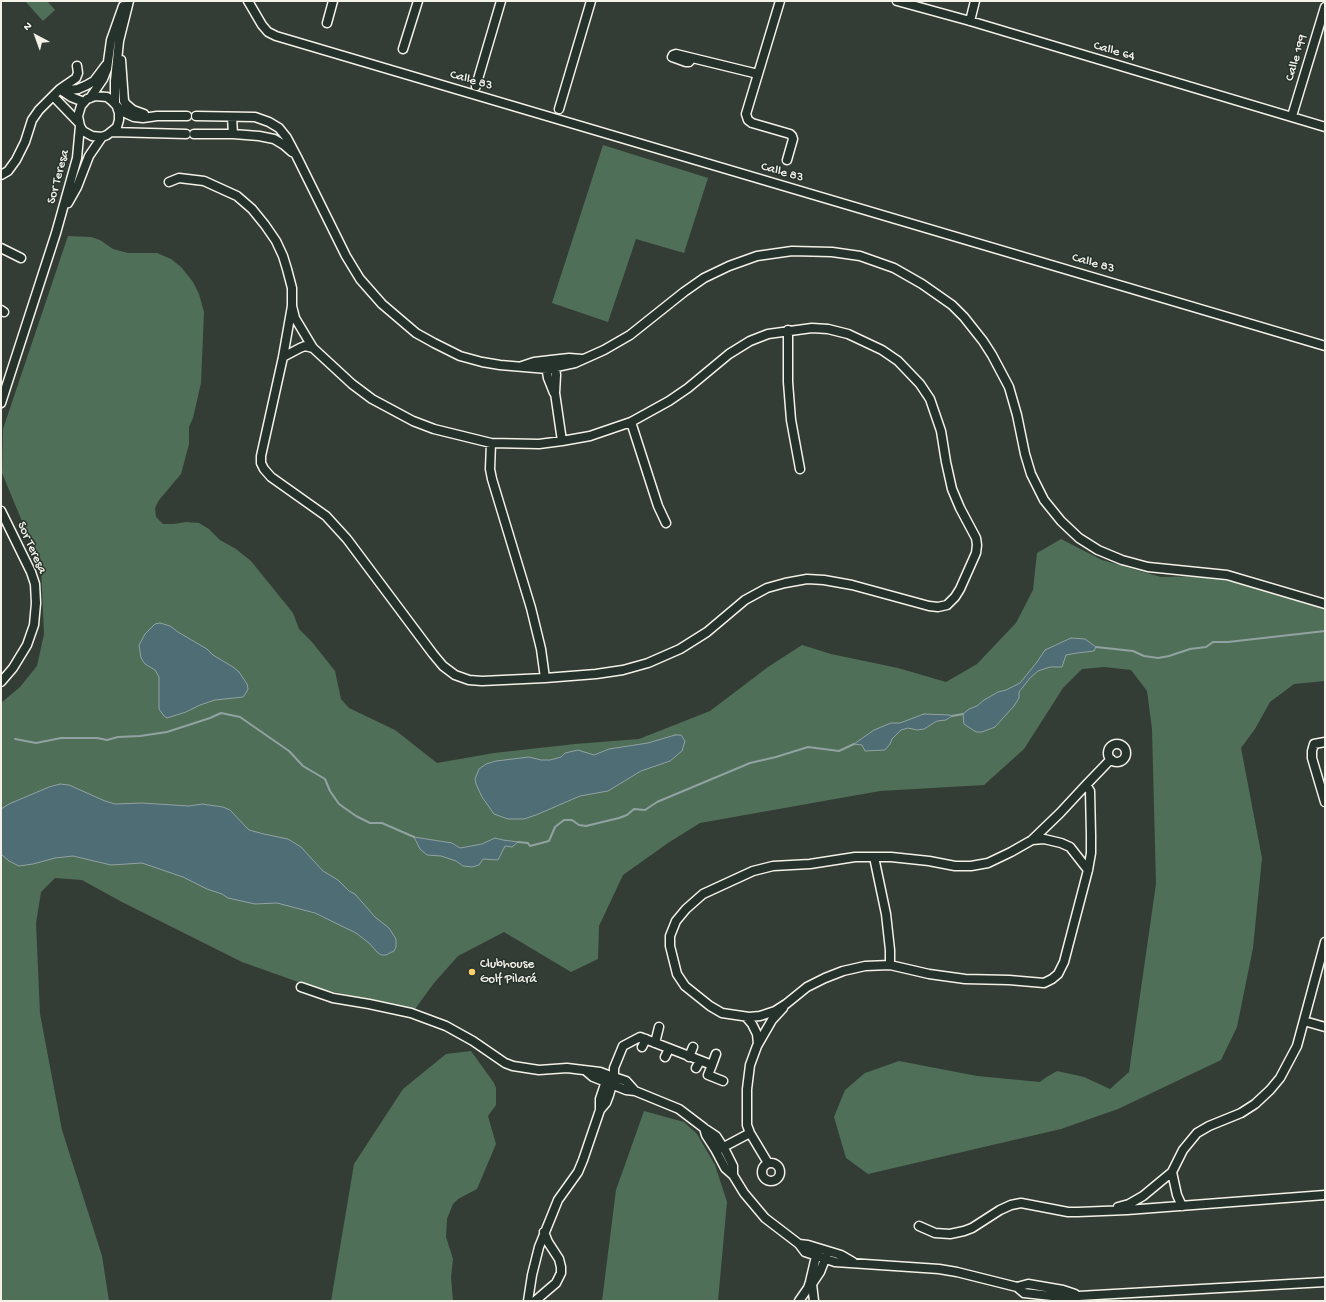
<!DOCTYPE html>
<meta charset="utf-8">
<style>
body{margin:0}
#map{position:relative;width:1326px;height:1302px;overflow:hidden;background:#343d35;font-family:"Gochi Hand",sans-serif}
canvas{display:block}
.frame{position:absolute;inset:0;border:2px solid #f4f1e8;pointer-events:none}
.north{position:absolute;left:16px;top:16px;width:40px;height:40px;-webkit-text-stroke:3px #26332d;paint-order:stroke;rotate:319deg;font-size:11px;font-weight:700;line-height:16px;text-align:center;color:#f4f1e8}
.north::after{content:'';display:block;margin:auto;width:14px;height:18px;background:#f4f1e8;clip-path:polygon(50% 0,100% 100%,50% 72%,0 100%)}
</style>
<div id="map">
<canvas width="1326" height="1302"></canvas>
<div class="frame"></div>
<div class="north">N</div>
</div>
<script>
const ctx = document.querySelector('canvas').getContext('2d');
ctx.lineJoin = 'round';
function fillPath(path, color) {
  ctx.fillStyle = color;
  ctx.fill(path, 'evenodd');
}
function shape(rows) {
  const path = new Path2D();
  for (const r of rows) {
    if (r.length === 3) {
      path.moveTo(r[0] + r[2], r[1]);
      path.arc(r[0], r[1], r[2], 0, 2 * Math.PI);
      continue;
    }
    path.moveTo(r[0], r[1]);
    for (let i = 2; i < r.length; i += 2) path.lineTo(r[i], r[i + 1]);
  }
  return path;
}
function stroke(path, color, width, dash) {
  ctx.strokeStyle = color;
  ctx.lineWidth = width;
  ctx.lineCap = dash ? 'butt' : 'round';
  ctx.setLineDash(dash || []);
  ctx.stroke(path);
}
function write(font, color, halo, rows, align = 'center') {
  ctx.font = font + ' "Gochi Hand",sans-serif';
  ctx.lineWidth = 3;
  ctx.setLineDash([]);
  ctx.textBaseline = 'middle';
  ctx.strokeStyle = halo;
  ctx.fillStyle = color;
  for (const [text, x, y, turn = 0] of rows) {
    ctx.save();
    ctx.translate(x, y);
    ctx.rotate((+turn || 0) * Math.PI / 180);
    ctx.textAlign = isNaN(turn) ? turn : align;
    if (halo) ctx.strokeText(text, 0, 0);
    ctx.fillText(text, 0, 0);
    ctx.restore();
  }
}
fillPath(shape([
 [25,1,47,1,55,10,43,21],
 [603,145,708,178,684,253,636,239,608,322,552,303],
 [68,236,91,237,100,240,113,249,128,253,157,253,171,259,181,267,193,282,199,294,204,312,201,383,193,418,189,427,189,444,181,474,159,500,155,508,156,517,163,524,174,524,186,522,199,523,209,529,220,540,236,549,251,561,293,613,299,629,312,642,335,671,341,699,349,708,395,730,437,763,494,753,575,744,639,739,710,711,768,667,802,645,831,654,898,668,946,682,977,664,1016,623,1033,590,1037,553,1061,539,1102,560,1161,577,1207,576,1265,590,1325,609,1325,681,1294,684,1270,702,1255,729,1241,748,1262,858,1253,948,1237,1027,1221,1060,1118,1109,1061,1129,868,1174,846,1158,834,1117,845,1090,865,1073,899,1061,977,1076,1040,1082,1045,1078,1057,1071,1084,1077,1110,1089,1129,1072,1156,884,1152,729,1147,691,1131,670,1104,667,1082,669,1063,688,1024,749,984,785,880,791,700,823,668,843,623,875,599,926,598,959,571,972,504,932,458,956,434,983,415,1009,315,988,242,962,122,902,82,880,55,878,41,892,36,923,40,1014,62,1130,102,1256,109,1301,1,1301,1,703,20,687,37,666,44,634,41,567,2,473,3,429],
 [471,1051,494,1083,496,1088,496,1105,488,1116,496,1144,477,1189,458,1199,453,1204,447,1219,446,1237,453,1259,451,1277,453,1301,331,1301,354,1164,403,1089,446,1054],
 [644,1111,684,1122,697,1134,715,1165,727,1202,718,1301,602,1301,616,1190]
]), '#506f58');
const water = shape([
 [160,623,170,626,178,632,207,649,213,655,233,667,239,672,247,684,248,689,246,693,243,697,215,700,200,705,186,712,167,718,164,716,159,709,159,677,155,670,145,664,141,658,139,645,145,634,155,624,160,623],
 [1071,638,1085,639,1096,647,1094,651,1077,653,1066,655,1062,667,1050,667,1038,671,1030,678,1019,692,1019,698,1014,706,995,727,982,732,976,732,964,724,963,714,969,709,977,706,984,700,998,692,1006,690,1020,683,1037,662,1045,650,1071,638],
 [924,714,950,715,952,716,946,720,937,721,924,729,917,730,908,728,901,730,892,739,890,744,885,750,865,751,862,745,854,744,874,730,891,723,900,723,924,714],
 [675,735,681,735,685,741,682,751,670,761,641,771,608,791,580,796,536,815,524,819,508,819,494,814,482,797,476,784,475,779,479,769,486,764,496,761,529,757,541,760,550,760,561,757,565,753,578,750,594,755,609,749,648,743,675,735],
 [60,784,69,785,105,801,115,804,142,803,189,806,202,804,223,807,230,810,249,830,264,834,288,839,301,847,323,871,338,880,349,891,355,894,375,917,389,928,396,939,396,947,394,951,386,955,381,955,377,952,369,943,356,933,315,913,277,903,255,904,228,898,222,894,207,889,183,877,142,863,111,865,73,856,55,858,33,864,19,866,9,861,1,854,1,809,9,804,49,787,60,784],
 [414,837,452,843,460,848,482,844,495,838,503,840,518,842,512,847,505,846,498,860,483,859,479,865,472,867,463,866,456,861,441,856,427,855,420,849,414,837]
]);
fillPath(water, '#4f6d75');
stroke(water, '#91a2a3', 1);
stroke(shape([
 [1096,647,1133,651,1144,656,1158,658,1169,656,1190,649,1206,647,1213,642,1228,642,1325,631],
 [952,716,963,714],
 [15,739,36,743,61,738,97,738,107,740,118,737,140,736,167,732,210,718,221,713,240,717,289,751,303,766,325,779,330,791,339,804,356,816,370,823,382,823,414,837],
 [518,842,528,843,530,846,549,841,555,827,564,820,572,820,579,825,586,826,619,818,627,815,634,809,645,810,657,802,750,763,776,757,808,747,839,751,854,744]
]), '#91a2a3', 2);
const minor = shape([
 [248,1,262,25,268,32,276,36,1325,346],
 [780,1,746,114,748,120,752,123,790,134,792,136,793,139,787,160],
 [897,1,970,21,1325,127],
 [970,21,975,1],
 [327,23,333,1],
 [403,49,418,1],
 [692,58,689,62,686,62,672,57,673,55,676,54,758,74],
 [121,60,124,101,126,104,133,110,144,114],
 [476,86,501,1],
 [62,91,78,89,87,85,94,81,106,65],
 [62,91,71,97,84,102],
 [53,96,78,122],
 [90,98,103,79,107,69,111,40,123,6],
 [115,104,115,81,119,41,129,1],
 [117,107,119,113,119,120,117,127,107,135,102,137,92,136,83,131,80,126,78,116,81,106,87,99,95,96,107,97,111,100,123,112,134,117,143,118,157,116,187,116],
 [559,109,591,1],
 [196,116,255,117,269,122,279,128,287,138,297,157,346,256,360,279,382,304,416,333,434,343,460,356,482,362,500,365,547,369,575,363,604,350,630,335,684,292,704,278,729,266,757,256,792,251,832,252,860,256,894,268,922,284,952,305,964,317,983,341,992,355,1009,387,1017,415,1025,454,1031,474,1044,500,1061,521,1079,538,1098,550,1122,560,1148,567,1227,575,1325,604],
 [1292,116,1325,7],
 [232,117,233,134],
 [112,132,186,134],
 [194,134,233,134,259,136,274,139,284,145,292,152],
 [1,175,8,171,16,160,25,142,32,120,39,110,60,89,76,78,78,73,77,66],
 [169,182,179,178,204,181,237,196,252,209,265,225,276,241,283,256,287,269,292,288,292,306,283,357,261,456,261,463,264,469,271,477,326,516,347,539,433,654,443,666,455,675,469,680,482,681,545,678,596,674,623,670,648,663,680,649,707,632,745,600,767,588,785,583,807,579,824,580,852,585,929,606,938,607,947,605,955,597,960,589,976,553,977,545,976,538,960,508,952,489,946,462,941,431,930,399,920,384,898,361,882,350,848,334,828,329,812,328,768,334,750,341,729,354,688,388,669,401,631,422,590,436,562,441,539,444,491,443,434,429,413,421,372,399,352,384,313,348,295,318,292,306],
 [68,203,77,187,89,156,102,137],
 [1,248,21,258],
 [1,310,4,312],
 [788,330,788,382,791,420,800,469],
 [283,357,300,348,305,346,313,348],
 [554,360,556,375,555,393,562,441],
 [522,366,534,362,551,360,569,358,582,359],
 [546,366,548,378,554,393],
 [1,403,56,233,77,158,80,126],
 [631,422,658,506,666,523],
 [491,443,490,469,492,479,531,608,541,649,545,678],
 [1,511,31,572,35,584,36,603,34,625,27,645,13,668,1,682],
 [1325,742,1314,744,1312,751,1312,758,1325,802],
 [1117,753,9],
 [1086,785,1090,791,1091,835,1091,853,1088,870,1064,962,1058,974,1052,979,1044,983,1009,980,965,979,929,974,890,965,865,966,843,971,825,978,807,987,786,1004,775,1011,760,1016,749,1017,722,1013,710,1006,685,986,677,974,670,946,670,936,676,921,686,909,703,894,753,871,773,866,810,864,855,857,891,857,929,861,955,866,971,866,988,863,1011,852,1032,840,1060,813,1086,785,1111,759],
 [1032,840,1044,839,1061,843,1070,847,1088,870],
 [874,857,886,914,890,950,890,965],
 [301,987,333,998,369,1004,411,1013,446,1026,473,1041,505,1063,513,1066,539,1070,567,1068,600,1072,608,1075,626,1081,635,1091,679,1109,704,1128],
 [746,1017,752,1024,757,1034,758,1044],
 [1304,1021,1325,1027],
 [655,1043,659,1027],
 [642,1047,646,1039],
 [665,1057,669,1049],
 [689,1057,693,1047],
 [712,1065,708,1075,723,1081],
 [696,1068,700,1061],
 [586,1071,593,1077,626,1090,635,1091],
 [600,1110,600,1099,607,1078],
 [718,1150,750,1133],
 [771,1172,9],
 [768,1163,750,1133,747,1125,747,1089,750,1065,757,1046,772,1020,783,1008],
 [733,1175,733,1166,725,1150,716,1136,704,1128,706,1135,715,1149,725,1168,733,1175,744,1193,765,1218,799,1244,805,1252,835,1262,939,1269,957,1272,1017,1287,1024,1293,1061,1297,1325,1282],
 [1182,1206,1177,1195,1172,1172,1183,1150,1197,1133,1209,1126,1241,1113,1255,1104,1270,1090,1280,1078,1297,1046,1325,942],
 [1118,1207,1129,1204,1143,1196,1172,1172],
 [919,1226,935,1233,950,1234,964,1231,972,1228,1000,1210,1011,1205,1021,1203,1068,1212,1078,1212,1127,1210,1325,1195],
 [799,1244,808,1245,841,1255,853,1262],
 [1017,1287,1028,1284,1063,1290,1075,1294],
 [528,1301,532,1275,539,1247,558,1200,578,1172,583,1160,600,1110,606,1103,609,1095,614,1078,614,1068,623,1046,640,1037,712,1065,716,1054],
 [535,1301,556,1283,561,1273,561,1267,559,1259,548,1242,544,1232],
 [799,1301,808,1288,810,1282,817,1252],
 [814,1301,812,1284,820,1272,827,1254]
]);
stroke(minor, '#f4f1e8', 11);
stroke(minor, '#26332d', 8);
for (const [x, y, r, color] of [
 [472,972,4,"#ffd166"]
]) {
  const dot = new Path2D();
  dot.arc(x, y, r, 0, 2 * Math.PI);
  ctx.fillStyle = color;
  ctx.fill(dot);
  stroke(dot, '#26332d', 1.5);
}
write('13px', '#f4f1e8', '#26332d', [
 ["Calle 64",1114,52,16],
 ["Calle 199",1297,58,-73],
 ["Calle 83",471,81,16],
 ["Calle 83",782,173,16],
 ["Sor Teresa",59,177,-75],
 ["Calle 83",1093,264,16],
 ["Sor Teresa",31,548,66]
]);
write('13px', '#f4f1e8', '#26332d', [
 ["Clubhouse",480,965],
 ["Golf Pilará",480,980]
], 'left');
</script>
